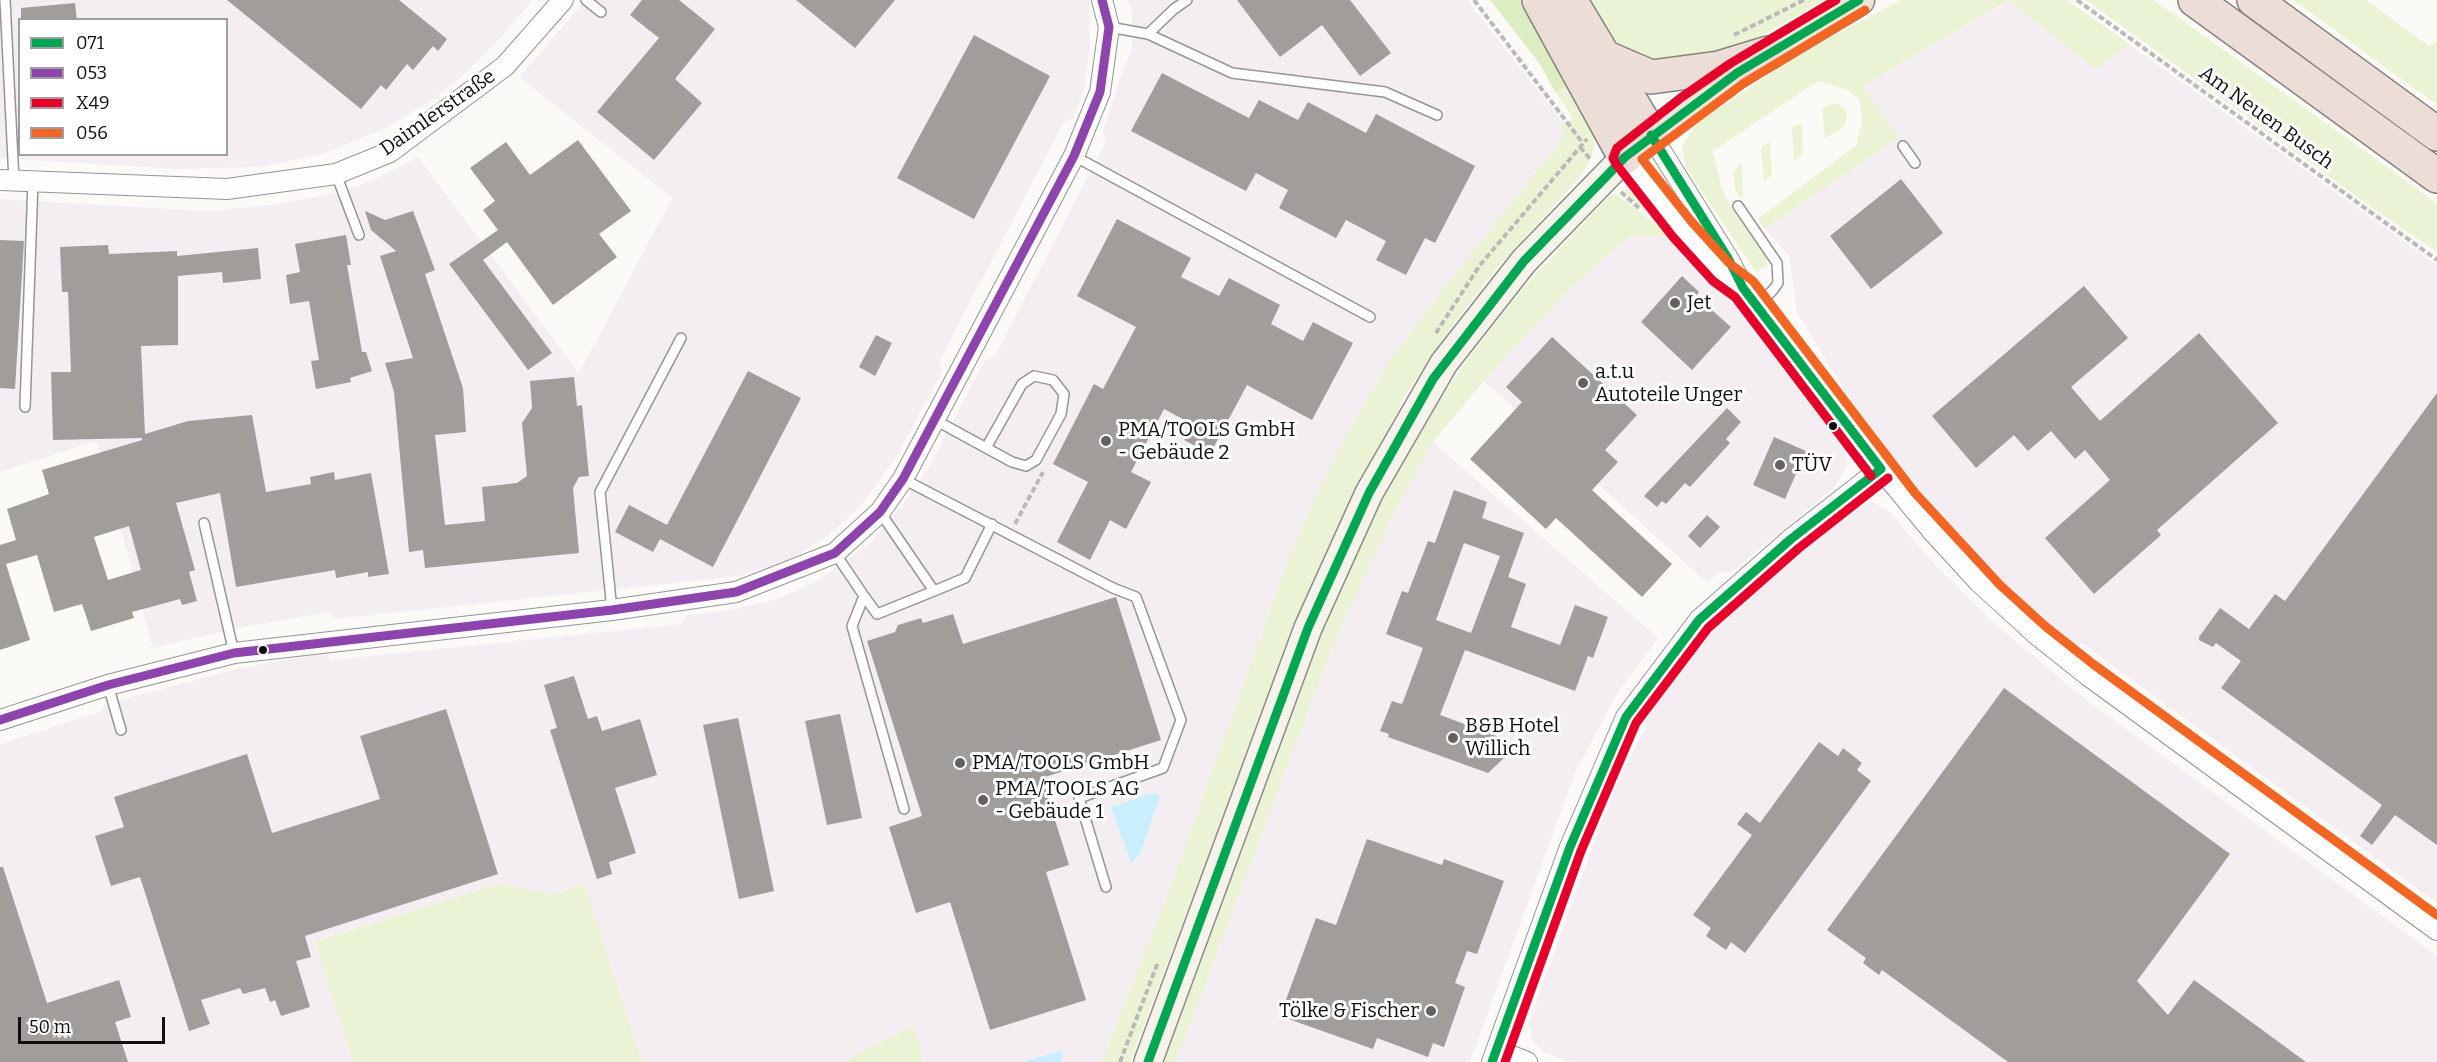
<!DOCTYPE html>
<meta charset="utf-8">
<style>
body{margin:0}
#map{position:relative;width:2437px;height:1062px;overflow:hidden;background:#fcfaf7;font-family:Bitter,serif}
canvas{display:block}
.legend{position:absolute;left:18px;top:18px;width:210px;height:138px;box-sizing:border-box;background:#fff;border:2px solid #9f9f9f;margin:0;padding:8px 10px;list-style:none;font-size:18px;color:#101010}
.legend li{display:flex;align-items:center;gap:12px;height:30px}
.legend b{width:30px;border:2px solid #9f9f9f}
.scale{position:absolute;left:18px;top:1017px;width:147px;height:27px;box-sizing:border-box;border:3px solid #101010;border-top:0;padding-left:8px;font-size:18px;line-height:21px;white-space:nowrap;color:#101010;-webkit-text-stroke:4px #fff;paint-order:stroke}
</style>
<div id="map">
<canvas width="2437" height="1062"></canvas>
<ul class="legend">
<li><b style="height:8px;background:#00a651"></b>071</li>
<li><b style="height:8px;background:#8e44ad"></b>053</li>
<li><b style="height:8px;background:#e4002b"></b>X49</li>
<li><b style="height:8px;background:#f26522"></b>056</li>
</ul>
<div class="scale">50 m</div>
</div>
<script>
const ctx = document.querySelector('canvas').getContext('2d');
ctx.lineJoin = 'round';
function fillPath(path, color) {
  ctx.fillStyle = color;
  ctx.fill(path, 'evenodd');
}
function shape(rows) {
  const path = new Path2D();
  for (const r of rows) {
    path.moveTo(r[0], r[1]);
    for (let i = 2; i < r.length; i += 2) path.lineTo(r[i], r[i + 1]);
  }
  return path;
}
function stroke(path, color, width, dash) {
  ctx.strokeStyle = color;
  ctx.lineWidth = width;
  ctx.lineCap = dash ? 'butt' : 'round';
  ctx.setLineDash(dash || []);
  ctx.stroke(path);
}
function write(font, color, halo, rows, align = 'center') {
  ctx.font = font + ' Bitter,serif';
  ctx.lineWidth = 6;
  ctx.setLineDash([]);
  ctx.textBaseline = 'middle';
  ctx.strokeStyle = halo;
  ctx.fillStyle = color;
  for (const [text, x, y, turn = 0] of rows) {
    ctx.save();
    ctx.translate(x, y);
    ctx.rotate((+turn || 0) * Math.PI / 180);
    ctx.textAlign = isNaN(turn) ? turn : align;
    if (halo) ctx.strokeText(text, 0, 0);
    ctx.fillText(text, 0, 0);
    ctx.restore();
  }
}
fillPath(shape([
 [0,0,533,0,500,38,461,77,434,99,386,128,323,154,260,167,177,169,0,158],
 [20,20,226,20,226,154,20,154],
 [586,0,1089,0,1090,46,1085,84,1074,118,1064,122,939,362,942,371,897,456,861,506,828,536,791,559,740,576,336,619,330,612,233,629,153,648,97,441,0,472,0,199,207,211,273,205,335,193,371,181,418,157,579,373,672,198,519,77],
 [1128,0,1467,0,1562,121,1563,138,1438,296,1392,358,1352,425,1317,494,1288,561,1174,877,1102,1062,1061,1062,1063,1054,1060,1051,1022,1062,923,1062,915,1025,842,1062,642,1062,585,885,552,895,501,883,315,942,353,1062,0,1062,0,744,100,712,105,704,241,668,323,652,331,660,681,624,687,615,736,609,780,598,820,579,868,545,909,497,928,468,985,360,995,356,1106,141,1103,131,1123,70,1132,51,1132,12],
 [2010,0,2096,69,2129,44,2437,265,2437,903,2083,644,2072,645,2012,593,1917,491,1849,398,1797,312,1789,255,1765,229,1898,138,1863,86],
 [1639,235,1667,238,1746,315,1845,443,1847,466,1833,489,1730,573,1719,572,1707,583,1484,381,1567,291,1628,238],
 [1433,442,1658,638,1615,697,1575,773,1470,1062,1176,1062,1333,645,1390,521],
 [1873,502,1889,511,1937,567,1988,618,2085,699,2437,956,2437,1062,1570,1062,1543,1052,1532,1040,1529,1022,1600,826,1622,773,1646,727,1644,715,1680,666,1720,621,1778,568,1856,507]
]), '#f4eef3');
fillPath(shape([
 [1583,0,1826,0,1768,32,1723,52,1675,69,1621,56],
 [1901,0,2067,0,2129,44,2096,70,2009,0,1863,86,1898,138,1765,229,1758,219,1857,145,1862,120,1860,100,1848,90,1818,81,1713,151,1722,190,1733,210,1766,257,1767,266,1756,272,1686,168,1682,146,1698,123,1799,54],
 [2086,0,2154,0,2419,190,2437,204,2437,252,2377,211],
 [2293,0,2366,0,2429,46,2437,42,2437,105],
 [1567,84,1593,129,1595,144,1589,164,1574,184,1497,268,1455,322,1405,396,1342,521,1292,636,1130,1062,1102,1062,1174,877,1288,561,1317,494,1352,425,1392,358,1438,296,1563,138,1562,121,1565,123,1573,118,1555,92],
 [1835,103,1844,107,1847,116,1846,123,1838,132,1825,138,1822,108],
 [1802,123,1803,155,1794,160,1792,127],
 [1770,142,1772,175,1764,181,1761,148],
 [1742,163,1743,199,1736,192,1733,175,1738,165],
 [1625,190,1641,195,1663,218,1644,209,1628,197],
 [1616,194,1668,233,1667,238,1639,235,1628,238,1615,249,1567,291,1484,381,1433,442,1390,521,1333,645,1176,1062,1156,1062,1317,639,1389,482,1419,431,1467,360,1520,291,1610,195],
 [501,883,552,895,585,885,642,1062,353,1062,315,942],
 [915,1025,923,1062,842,1062]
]), '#eaf4d4');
fillPath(shape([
 [1490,0,1520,0,1567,84,1555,92,1540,64]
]), '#dcedc1');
fillPath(shape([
 [1153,793,1160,796,1140,854,1131,862,1111,807],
 [1060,1051,1063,1054,1061,1062,1022,1062]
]), '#c8effb');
fillPath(shape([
 [227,0,399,0,447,39,438,51,433,46,413,70,407,64,386,90,381,85,361,109],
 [642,0,679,0,715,29,675,79,702,103,654,160,597,112,659,38,630,15],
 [796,0,895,0,855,48],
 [1237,0,1350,0,1391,53,1360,76,1322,25,1280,57],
 [75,3,77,20,21,20,21,8],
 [974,35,1050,76,974,219,897,178],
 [1162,73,1249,118,1259,100,1298,120,1308,102,1366,133,1376,114,1475,166,1435,243,1425,238,1406,275,1376,260,1386,241,1346,220,1336,238,1279,208,1288,190,1256,173,1246,191,1131,131],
 [578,140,631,211,599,234,617,257,553,305,507,242,483,260,552,353,528,370,449,264,498,230,483,210,495,201,470,168,506,142,530,175],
 [1901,179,1943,233,1871,289,1830,236],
 [365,211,385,220,413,211,435,270,425,274,463,388,466,432,435,435,445,525,485,521,482,487,517,483,527,476,522,423,532,408,530,381,574,377,577,406,582,405,589,476,579,477,573,488,579,553,425,568,423,550,409,552,394,392,385,363,413,358,380,256,396,251,371,230],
 [1117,219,1191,258,1181,277,1219,296,1229,278,1280,305,1271,324,1303,341,1313,322,1353,343,1312,420,1247,385,1210,454,1184,440,1192,424,1164,409,1131,472,1151,482,1126,529,1110,520,1090,560,1057,542,1088,482,1053,464,1094,384,1103,389,1136,327,1077,296],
 [346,235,351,265,347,265,362,352,366,352,372,371,350,378,351,382,316,389,311,361,319,360,309,301,290,304,286,275,300,272,295,244],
 [0,240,24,241,15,389,0,388],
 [108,245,109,254,177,251,177,256,258,248,261,279,223,283,222,272,178,276,178,345,141,346,145,434,188,421,252,415,266,492,311,484,310,477,334,472,335,480,371,473,389,574,368,577,368,572,336,578,335,570,236,587,220,493,176,503,195,570,189,572,197,601,182,605,180,599,132,612,134,618,91,631,82,604,54,612,37,555,6,564,30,640,0,650,0,545,16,540,7,509,49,494,42,470,142,440,142,438,53,440,51,372,71,372,68,292,62,292,60,247],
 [129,526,141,570,108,580,94,537],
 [1682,276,1699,292,1696,296,1731,327,1692,370,1641,322],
 [2084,286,2128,338,2071,387,2100,421,2199,333,2278,423,2157,530,2161,535,2094,594,2045,538,2110,480,2085,450,2075,459,2051,431,2028,451,2014,435,1976,468,1932,416],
 [876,335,892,343,875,376,859,367],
 [1552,337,1637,415,1605,450,1618,462,1592,490,1672,564,1642,597,1556,518,1546,529,1470,459,1522,402,1506,387],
 [748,371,801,398,713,567,660,539,653,552,615,532,629,505,667,525],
 [2437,393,2437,845,2395,815,2372,845,2360,836,2382,805,2221,688,2241,661,2216,643,2213,647,2199,640,2199,637,2220,608,2249,629,2275,594,2285,601],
 [1727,408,1741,422,1726,439,1730,443,1690,487,1685,483,1666,504,1662,501,1657,507,1644,496],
 [1774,437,1806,451,1785,499,1753,485],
 [1454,490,1487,502,1482,518,1524,533,1508,577,1526,584,1511,627,1560,645,1575,605,1608,617,1593,658,1588,656,1575,691,1465,650,1440,715,1502,738,1504,758,1488,773,1388,737,1389,734,1380,731,1392,701,1401,704,1403,702,1423,648,1386,634,1402,591,1408,593,1428,541,1435,543],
 [1464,543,1500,556,1471,633,1436,620],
 [1707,515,1720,527,1700,548,1688,536],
 [1116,597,1161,740,1042,778,1069,865,1046,872,1086,1000,990,1030,950,902,916,913,889,827,922,816,867,641,895,632,898,625,921,618,923,623,953,614,963,644],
 [574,676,588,719,597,716,602,731,640,719,657,775,615,788,636,853,609,862,612,874,597,879,550,730,557,728,544,685],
 [2004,688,2230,854,2137,981,2168,1015,2194,980,2306,1062,2008,1062,1882,970,1879,975,1863,963,1866,958,1827,930],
 [446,709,498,874,305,936,311,957,296,961,310,1007,281,1016,275,1000,270,1002,265,988,243,994,240,988,201,1000,210,1024,189,1031,140,877,111,886,95,836,124,827,114,797,247,754,272,833,380,799,360,736],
 [840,714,862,818,827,825,805,721],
 [738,718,774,891,739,899,703,725],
 [1819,742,1838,756,1843,748,1862,763,1857,770,1871,781,1745,953,1731,942,1726,950,1706,936,1711,928,1693,915,1752,835,1737,824,1746,812,1760,823],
 [1367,839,1442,865,1444,859,1504,881,1477,954,1467,951,1455,983,1465,987,1444,1047,1433,1043,1428,1057,1377,1038,1373,1049,1280,1016,1316,918,1336,925],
 [0,867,3,867,47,1003,119,980,131,1017,115,1022,128,1062,0,1062]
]), '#a09d9b');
const service = shape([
 [5,0,14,181],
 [586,0,601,12],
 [1109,27,1148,34,1232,73,1385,92,1437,115],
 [1148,34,1174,9,1187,0],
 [1903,146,1915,163],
 [1074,156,1370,317],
 [336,174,359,235],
 [1738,206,1777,263,1778,283,1773,290,1757,306],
 [25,407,33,181],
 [935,420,1012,462,1026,466,1036,460,1061,414,1064,394,1053,380,1034,376,1022,384,986,448],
 [903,479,1113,588,1136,597,1181,720,1163,768,1079,798,1106,887],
 [204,523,234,653],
 [835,553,864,596,852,626,904,809],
 [934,591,965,578,992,524],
 [864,596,877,614,934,591,880,512],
 [612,610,600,492,681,338],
 [108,685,121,730]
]);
const minor = shape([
 [1651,135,1729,260,1743,288,1881,469,1933,532,1979,582,2037,635,2086,674,2437,930],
 [1625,157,1682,229,1721,272,1738,285],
 [0,180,227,189,336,174,390,152,505,66,563,0],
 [0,720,108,685,234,653,612,610,736,592,835,553,880,512,903,479,1074,156,1100,92,1109,27,1102,0],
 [1497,1050,1527,1062],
 [1492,1062,1570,847,1626,717,1699,620,1791,539,1881,469]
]);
const secondary = shape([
 [1148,1062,1308,628,1369,493,1444,363,1524,261,1625,157]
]);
const primary = shape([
 [1632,151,1703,96,1737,73,1859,0]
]);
const motorway = shape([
 [1539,0,1625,157],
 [1570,0,1651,135],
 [2195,0,2437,176],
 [2254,0,2437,134],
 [1602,56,1651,77,1719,68,1768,53]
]);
stroke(service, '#969594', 12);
stroke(minor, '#969594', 22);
stroke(secondary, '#8d8c8b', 30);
stroke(primary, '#848381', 33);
stroke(motorway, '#848381', 36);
stroke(shape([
 [1474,0,1582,142],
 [2077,0,2437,260],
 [1734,35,1804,0],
 [1580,147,1591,160],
 [1621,192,1640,209],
 [1436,333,1480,265,1587,139],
 [1015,524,1043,472],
 [1120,1062,1158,962]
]), '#b9b9b8', 4, [6, 3]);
stroke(service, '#fffefe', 9);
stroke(minor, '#fffefe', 20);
stroke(secondary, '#f6f3eb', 27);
stroke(primary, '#eee6da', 30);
stroke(motorway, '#ecddd6', 33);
stroke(shape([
 [1651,135,1729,260,1743,288,1881,469],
 [1148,1062,1308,628,1369,493,1433,379,1524,261,1625,157,1737,73,1859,0],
 [1492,1062,1570,847,1626,717,1699,620,1791,539,1881,469]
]), '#00a651', 9);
stroke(shape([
 [0,720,108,685,234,653,612,610,736,592,835,553,880,512,903,479,1074,156,1100,92,1109,27,1102,0]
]), '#8e44ad', 9);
stroke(shape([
 [1836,0,1731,63,1682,97,1617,148,1613,158,1616,164,1673,237,1713,281,1735,297,1871,476],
 [1505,1062,1581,851,1636,723,1708,628,1799,548,1888,478]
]), '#e4002b', 9);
stroke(shape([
 [1865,10,1744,83,1642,159,1691,221,1729,263,1753,281,1915,493,2000,585,2045,626,2093,664,2437,915]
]), '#f26522', 9);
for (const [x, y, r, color] of [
 [1675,303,6,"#636261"],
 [1583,383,6,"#636261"],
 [1833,426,5,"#101010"],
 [1106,441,6,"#636261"],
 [1780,465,6,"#636261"],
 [263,650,5,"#101010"],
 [1453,738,6,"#636261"],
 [960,763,6,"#636261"],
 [983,800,6,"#636261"],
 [1431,1011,6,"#636261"]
]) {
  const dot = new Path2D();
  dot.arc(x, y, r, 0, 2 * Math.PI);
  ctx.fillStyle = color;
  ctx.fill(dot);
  stroke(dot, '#fff', 2);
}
write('20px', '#101010', '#fff', [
 ["Daimlerstraße",438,113,-35],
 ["Am Neuen Busch",2266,118,36]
]);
write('20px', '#101010', '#fff', [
 ["Jet",1687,303],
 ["a.t.u",1595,372],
 ["Autoteile Unger",1595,395],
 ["PMA/TOOLS GmbH",1118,430],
 ["- Gebäude 2",1118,453],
 ["TÜV",1792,465],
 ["B&B Hotel",1465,726],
 ["Willich",1465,749],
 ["PMA/TOOLS GmbH",972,763],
 ["PMA/TOOLS AG",995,789],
 ["- Gebäude 1",995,812],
 ["Tölke & Fischer",1419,1011,"right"]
], 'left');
</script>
